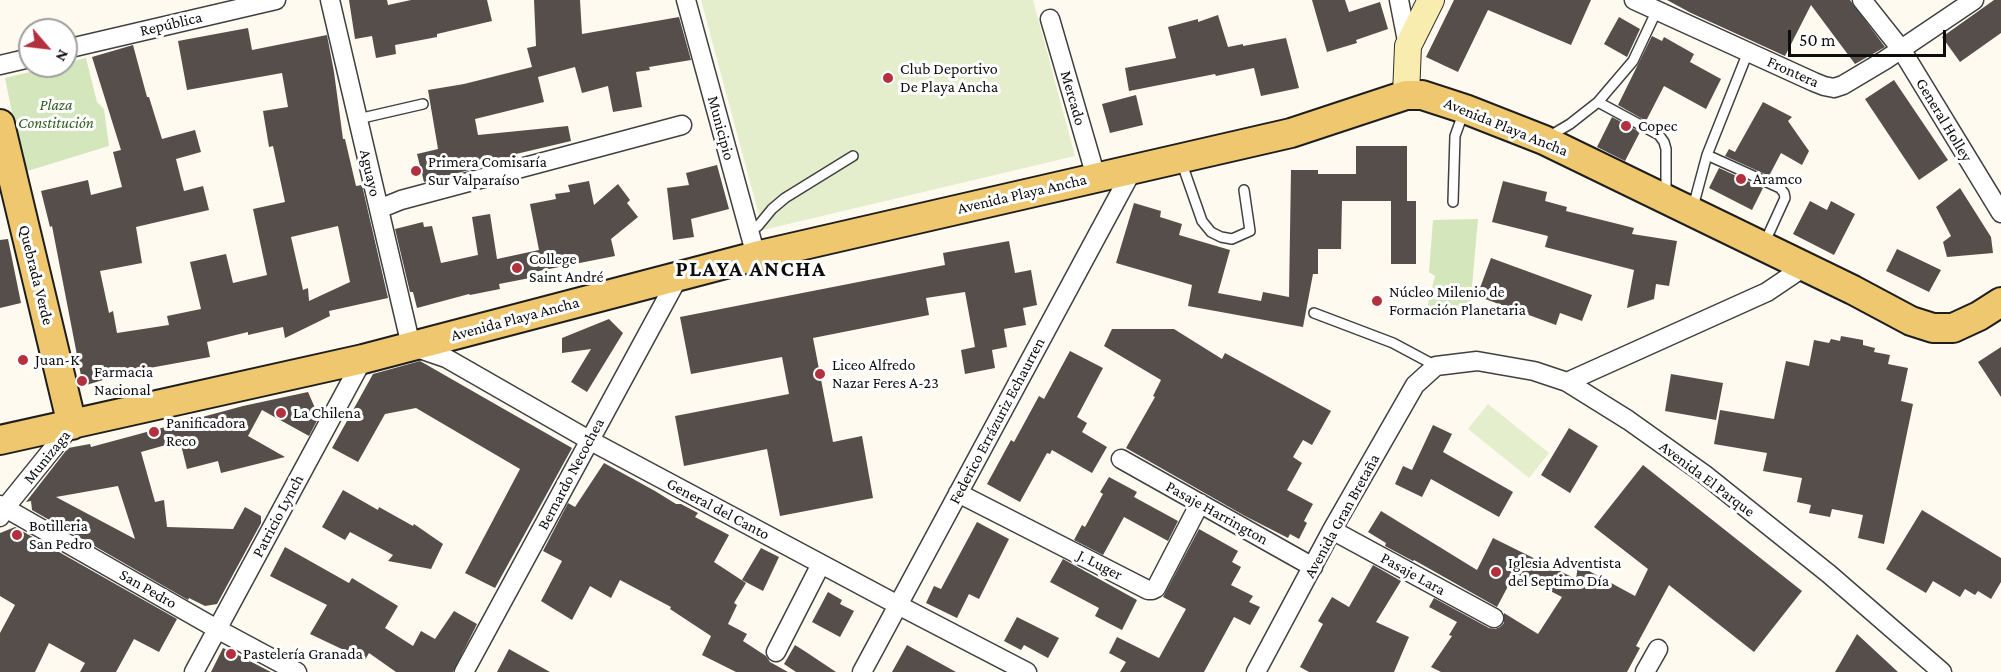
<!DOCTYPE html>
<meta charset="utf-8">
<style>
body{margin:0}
#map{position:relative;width:2001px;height:672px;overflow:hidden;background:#fefaef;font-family:"Crimson Pro",serif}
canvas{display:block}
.north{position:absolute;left:18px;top:18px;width:60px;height:60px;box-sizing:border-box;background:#fff;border:2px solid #9e9e9e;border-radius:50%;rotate:118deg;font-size:16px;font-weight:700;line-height:24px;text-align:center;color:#0d0d0d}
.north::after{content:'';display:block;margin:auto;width:21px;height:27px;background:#b3303f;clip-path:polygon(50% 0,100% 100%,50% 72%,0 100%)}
.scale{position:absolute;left:1788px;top:30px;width:158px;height:27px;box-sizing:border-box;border:3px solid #0d0d0d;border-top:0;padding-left:8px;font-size:18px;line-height:21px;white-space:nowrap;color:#0d0d0d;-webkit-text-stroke:4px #fff;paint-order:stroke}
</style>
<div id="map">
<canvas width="2001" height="672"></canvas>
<div class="north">N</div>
<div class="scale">50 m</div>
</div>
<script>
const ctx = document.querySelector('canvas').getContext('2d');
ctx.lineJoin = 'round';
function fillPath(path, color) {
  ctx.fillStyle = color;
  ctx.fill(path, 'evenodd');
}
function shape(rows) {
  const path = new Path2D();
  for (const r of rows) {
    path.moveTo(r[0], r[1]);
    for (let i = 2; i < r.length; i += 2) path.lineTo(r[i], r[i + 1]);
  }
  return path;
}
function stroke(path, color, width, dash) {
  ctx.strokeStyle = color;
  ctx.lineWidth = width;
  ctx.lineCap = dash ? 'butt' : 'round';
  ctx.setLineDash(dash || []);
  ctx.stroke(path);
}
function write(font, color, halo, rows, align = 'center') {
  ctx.font = font + ' "Crimson Pro",serif';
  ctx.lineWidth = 6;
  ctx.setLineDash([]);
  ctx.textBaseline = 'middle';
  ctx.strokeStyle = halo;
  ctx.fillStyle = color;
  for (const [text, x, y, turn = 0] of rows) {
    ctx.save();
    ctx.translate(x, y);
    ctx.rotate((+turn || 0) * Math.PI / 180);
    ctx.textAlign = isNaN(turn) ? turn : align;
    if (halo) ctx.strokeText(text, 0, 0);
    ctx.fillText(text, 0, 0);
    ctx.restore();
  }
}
fillPath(shape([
 [86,58,97,102,104,109,109,146,24,172,5,78,55,66,66,66,66,63],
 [1478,219,1470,309,1427,308,1435,276,1429,272,1433,220]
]), '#d4e6bb');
fillPath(shape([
 [701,0,1033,0,1075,156,763,230],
 [1488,404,1549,453,1529,478,1468,429]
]), '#e4eecc');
fillPath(shape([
 [349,0,387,0,388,5,411,0,487,0,492,21,437,34,437,37,395,45,396,54,376,58,372,36,355,39],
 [534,0,580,0,582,34,679,17,691,60,649,67,650,70,636,72,642,107,613,112,608,86,582,93,575,67,538,77,544,102,475,119,478,135,568,126,571,141,516,154,518,157,424,182,417,154,438,149,428,90,464,84,532,67,527,48,536,46],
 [1312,0,1345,0,1349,12,1380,2,1388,29,1356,40,1357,43,1327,52],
 [1454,0,1591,0,1571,45,1488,10,1458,72,1426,57],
 [1667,0,1850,0,1885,47,1855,64,1811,5,1785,56,1691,13],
 [1994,0,2001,0,2001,33,1960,62,1942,37],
 [1218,15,1228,47,1243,44,1243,46,1286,38,1299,88,1261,96,1254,68,1216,76,1215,74,1129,91,1125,68,1176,58,1168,27,1198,19,1198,22],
 [1619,17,1640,29,1627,57,1604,44],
 [248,28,252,50,327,35,334,72,343,139,345,139,356,186,362,185,388,298,329,311,330,316,285,338,283,327,248,335,248,332,207,342,210,357,133,371,83,386,52,226,50,227,41,191,88,180,91,195,122,187,113,152,121,150,92,57,133,45,147,97,149,97,162,139,195,130,201,152,176,159,184,191,203,186,209,210,136,227,142,263,100,271,109,313,113,311,117,333,169,325,167,316,201,309,190,262,226,254,233,283,267,275,253,209,285,202,273,146,269,147,263,111,288,107,282,73,187,90,178,41],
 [338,226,350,282,309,301,308,288,303,290,291,237],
 [1652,36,1662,41,1664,37,1694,54,1690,62,1721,79,1706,109,1664,86,1646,121,1618,105],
 [1894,80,1948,160,1919,180,1865,99],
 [1136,95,1143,125,1110,133,1102,104],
 [1763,102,1792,117,1788,121,1809,151,1802,165,1781,153,1769,176,1725,156,1729,149,1735,152],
 [1612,117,1640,132,1625,161,1597,147],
 [1356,146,1407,146,1407,201,1416,201,1416,264,1391,264,1391,201,1342,201,1341,249,1318,249,1318,274,1313,274,1303,327,1188,306,1192,285,1116,263,1134,203,1161,211,1160,217,1182,224,1179,235,1230,250,1218,293,1261,301,1263,292,1289,297,1291,170,1318,170,1318,174,1356,174],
 [717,165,729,209,691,219,694,237,673,240,667,188,689,185,686,173],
 [1719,168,1763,188,1752,210,1709,188],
 [589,181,594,205,618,184,630,200,627,203,638,217,611,239,615,256,534,272,535,277,499,284,500,289,470,295,469,294,417,308,413,292,410,292,395,229,423,222,424,227,432,226,441,263,478,255,472,217,490,214,497,259,539,250,530,204,556,199,555,194,570,192,568,185],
 [1503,181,1547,192,1545,201,1567,207,1566,211,1634,228,1632,234,1677,241,1669,286,1656,284,1654,299,1627,308,1634,270,1545,247,1548,236,1492,222],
 [1960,188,1991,237,1993,253,1947,257,1943,242,1951,236,1936,207],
 [1810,201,1827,210,1831,201,1855,214,1834,255,1793,234],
 [8,239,21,303,0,308,0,240],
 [1009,241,1015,273,1031,270,1037,305,1023,308,1026,325,1004,329,1007,347,992,350,995,368,965,374,961,350,975,347,965,292,926,298,929,315,813,338,833,442,862,436,873,498,780,516,767,449,684,466,675,416,789,394,782,357,691,374,680,317,945,265,943,253],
 [1897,249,1941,270,1929,292,1886,271],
 [1491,258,1592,295,1582,321,1560,313,1556,325,1477,296],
 [609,319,623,333,587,392,571,382,591,349,562,353,562,338],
 [1112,329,1174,329,1222,359,1225,353,1331,411,1312,445,1303,440,1293,457,1302,463,1287,490,1313,504,1304,521,1307,523,1299,539,1290,534,1288,538,1245,516,1126,448,1155,397,1153,396,1161,380,1104,346],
 [1841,336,1863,340,1863,345,1875,348,1874,352,1890,355,1888,364,1908,368,1901,401,1913,404,1884,544,1858,538,1863,515,1832,509,1830,517,1809,513,1811,505,1797,502,1802,478,1763,471,1767,453,1714,444,1720,410,1774,419,1786,361,1809,366,1814,340,1829,343,1831,339,1840,341],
 [2001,347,2001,397,1978,362],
 [1070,351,1103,368,1077,417,1087,423,1082,432,1107,447,1092,473,1052,450,1050,454,1047,453,1020,502,987,484,1011,440,1014,442,1039,396,1044,399],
 [420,361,572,448,495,588,465,573,520,469,416,408,385,414,358,462,332,448,373,374],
 [1671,374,1723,383,1716,420,1665,411],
 [308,392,319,417,309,436,262,410,248,436,285,457,221,473,218,461,187,469,180,441,141,452,155,502,164,500,167,527,233,529,245,507,261,516,261,523,217,604,205,606,189,598,188,600,32,510,31,501,26,502,68,448,90,444,91,447,243,406],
 [118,486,135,539,56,497],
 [1433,425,1452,434,1443,452,1513,492,1499,517,1431,479,1422,497,1395,484,1403,466,1412,470],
 [1569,428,1598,446,1570,493,1541,475],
 [604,463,655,491,676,504,681,504,698,513,695,517,729,535,714,562,746,583,734,603,737,605,728,624,747,634,743,641,766,656,770,662,788,672,736,672,702,655,711,636,670,609,671,607,620,580,611,598,590,586,572,620,541,601,562,561,543,551,568,503,575,507],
 [1643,465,1802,591,1754,652,1669,585,1636,646,1640,648,1627,672,1441,672,1431,667,1452,636,1449,635,1457,622,1429,607,1434,598,1489,628,1495,629,1500,627,1504,623,1504,613,1538,634,1562,597,1515,573,1497,607,1414,560,1413,561,1385,546,1386,543,1368,532,1381,511,1477,570,1493,538,1576,579,1578,565,1635,596,1648,569,1594,527],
 [1109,477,1137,492,1134,497,1178,521,1168,541,1124,517,1103,555,1074,540,1082,525,1085,527,1103,494,1100,492],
 [343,490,378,510,379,507,413,526,414,524,443,544,431,569,388,561,393,555,350,532,345,540,322,527],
 [1922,510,2001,558,2001,582,1991,599,1978,591,1975,595,1965,589,1960,597,1933,581,1926,593,1886,569],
 [977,522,1009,539,979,599,969,594,957,618,926,603,934,586,941,589],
 [15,527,177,619,159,652,134,639,116,672,80,672,85,663,49,643,35,672,0,672,0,633,15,605,0,596,0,533],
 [1199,529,1238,551,1232,562,1241,567,1231,585,1253,596,1249,602,1260,607,1250,625,1234,617,1204,672,1120,672,1126,662,1109,653,1117,637,1159,658,1186,609,1163,597],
 [285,547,349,583,352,578,398,606,385,628,413,646,421,631,435,639,454,611,477,624,453,672,396,672,369,653,365,660,310,634,327,605,270,576],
 [761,548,779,557,763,591,742,580],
 [1063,559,1137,600,1122,630,1095,616,1099,608,1050,582],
 [1373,565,1401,581,1376,622,1409,637,1394,672,1309,672,1300,667,1323,624,1318,621,1332,597,1349,607],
 [828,592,842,600,840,604,854,611,840,637,812,622],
 [1017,617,1059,638,1048,658,1024,645,1021,650,1004,641],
 [1857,634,1898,672,1835,672],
 [795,645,806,652,836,672,796,672,784,664],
 [907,645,956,672,892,672],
 [223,648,234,653,271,672,211,672],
 [509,649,550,672,497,672]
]), '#554e4b');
const lane = shape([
 [1598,102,1633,61,1657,10],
 [358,119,423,104],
 [1548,137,1570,124,1598,102,1659,135,1664,142,1666,149,1666,194],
 [1707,155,1748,52],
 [1181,161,1202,221,1211,232,1221,237,1232,239,1250,231,1244,190],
 [1453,202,1455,136,1464,111],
 [1693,207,1707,155,1780,188,1784,193,1785,198,1764,244],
 [750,232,758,226,772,209,785,198,853,156],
 [1314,313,1393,343,1436,366]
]);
const street = shape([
 [330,0,411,346,446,358,589,440,898,605,1027,672],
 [686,0,756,256],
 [1399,0,1408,46],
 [1634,0,1814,82,1824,86,1834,88,1843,85,1885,60,1974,0],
 [1862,0,1901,49,2001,213],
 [1050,19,1096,177],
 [66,49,276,0],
 [0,65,30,58],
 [379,209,401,200,682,125],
 [1567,382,1767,292,1804,267],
 [1121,459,1313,567],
 [958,493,1148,590,1152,590,1156,588,1200,503],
 [0,505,217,629,297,672],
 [0,517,5,508,72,425],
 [1332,530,1494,618],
 [776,652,821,564],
 [194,672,363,359],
 [464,672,679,276],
 [862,672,1133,169],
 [1256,672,1332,530,1415,385,1436,366,1477,361,1534,371,1567,382,1628,420,1704,474,1829,574,1942,672],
 [1645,672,1658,649]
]);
const secondary = shape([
 [1406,95,1408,46,1431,0]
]);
const primary = shape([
 [0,124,72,425],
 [0,440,363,359,756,256,1291,133,1406,95,1422,95,1465,109,1544,140,1853,290,1911,321,1933,328,1953,328,1979,316,2001,302]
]);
stroke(lane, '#404040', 12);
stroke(street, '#404040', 21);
stroke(secondary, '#2f2f2f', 28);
stroke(primary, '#1e1e1e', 32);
stroke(lane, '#fff', 9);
stroke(street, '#fff', 18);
stroke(secondary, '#f9ecaf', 26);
stroke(primary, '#eec76f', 28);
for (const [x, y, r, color] of [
 [888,78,6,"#b3303f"],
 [1626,126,6,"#b3303f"],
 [416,171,6,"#b3303f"],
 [1741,179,6,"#b3303f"],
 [517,268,6,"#b3303f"],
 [1377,301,6,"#b3303f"],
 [23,360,6,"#b3303f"],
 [820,374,6,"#b3303f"],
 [82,381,6,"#b3303f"],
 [281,413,6,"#b3303f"],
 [154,432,6,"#b3303f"],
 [17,535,6,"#b3303f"],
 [1496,572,6,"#b3303f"],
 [231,654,6,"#b3303f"]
]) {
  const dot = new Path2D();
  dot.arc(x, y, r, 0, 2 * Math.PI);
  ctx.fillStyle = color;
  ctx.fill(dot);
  stroke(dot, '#fff', 2);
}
write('16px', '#0d0d0d', '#fff', [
 ["República",171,24,-13],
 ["Frontera",1793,72,24],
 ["Mercado",1073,98,74],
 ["General Holley",1944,120,59],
 ["Avenida Playa Ancha",1506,127,22],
 ["Municipio",721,128,75],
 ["Aguayo",370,173,77],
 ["Avenida Playa Ancha",1022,194,-13],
 ["Quebrada Verde",36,275,76],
 ["Avenida Playa Ancha",515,319,-15],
 ["Federico Errázuriz Echaurren",997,421,-62],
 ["Munizaga",47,457,-51],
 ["Bernardo Necochea",571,474,-62],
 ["Avenida El Parque",1707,479,37],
 ["General del Canto",718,509,28],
 ["Pasaje Harrington",1217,513,29],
 ["Patricio Lynch",278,516,-62],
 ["Avenida Gran Bretaña",1342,516,-61],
 ["J. Luger",1100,565,27],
 ["Pasaje Lara",1413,574,29],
 ["San Pedro",148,589,30]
]);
write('16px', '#0d0d0d', '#fff', [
 ["Club Deportivo",900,69],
 ["De Playa Ancha",900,87],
 ["Copec",1638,126],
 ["Primera Comisaría",428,162],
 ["Sur Valparaíso",428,180],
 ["Aramco",1753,179],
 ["College",529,259],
 ["Saint André",529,277],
 ["Núcleo Milenio de",1389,292],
 ["Formación Planetaria",1389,310],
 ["Juan-K",35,360],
 ["Liceo Alfredo",832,365],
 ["Nazar Feres A-23",832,383],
 ["Farmacia",94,372],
 ["Nacional",94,390],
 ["La Chilena",293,413],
 ["Panificadora",166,423],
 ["Reco",166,441],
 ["Botilleria",29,526],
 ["San Pedro",29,544],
 ["Iglesia Adventista",1508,563],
 ["del Septimo Día",1508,581],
 ["Pastelería Granada",243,654]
], 'left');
write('italic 16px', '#336023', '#fff', [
 ["Plaza",56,105],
 ["Constitución",56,123]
]);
ctx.letterSpacing = '1.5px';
write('bold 22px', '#0d0d0d', '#fff', [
 ["PLAYA ANCHA",751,269]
]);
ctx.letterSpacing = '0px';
</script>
